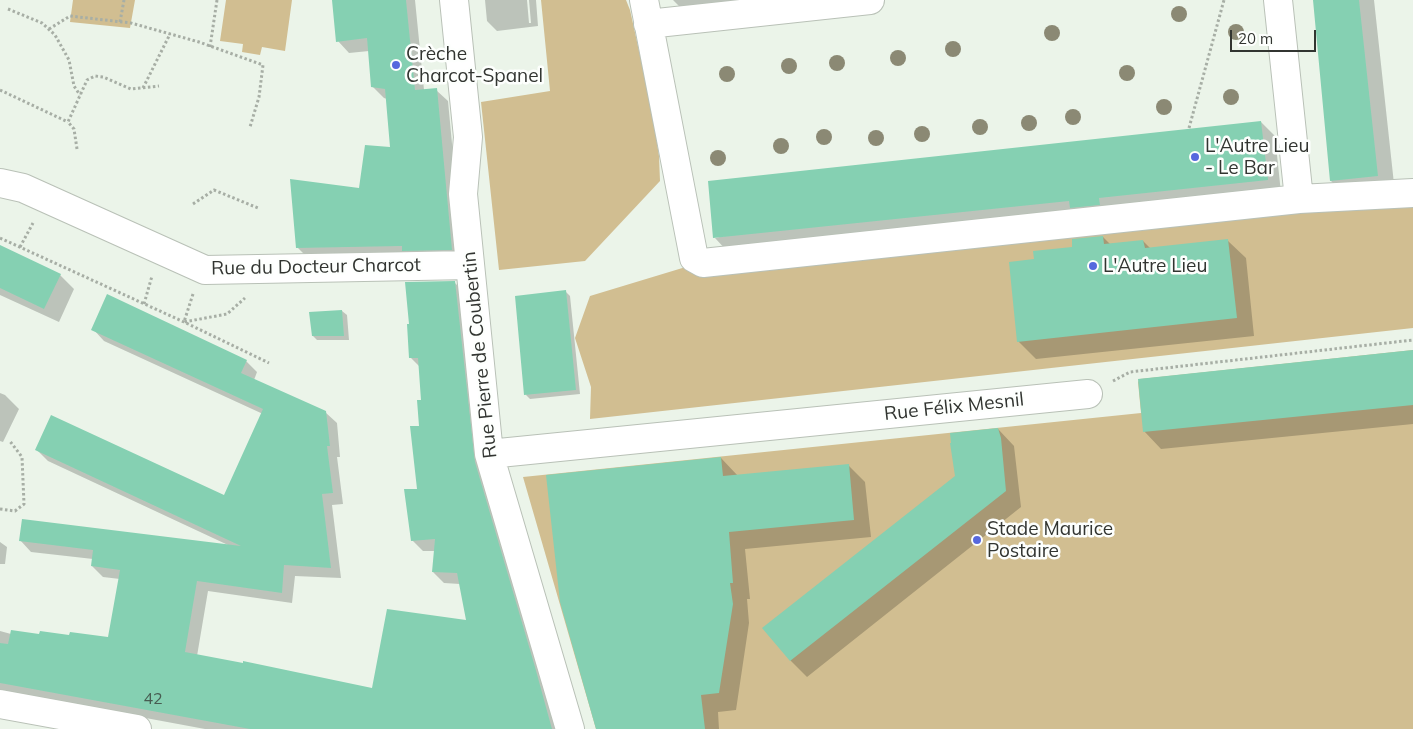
<!DOCTYPE html>
<meta charset="utf-8">
<style>
body{margin:0}
#map{position:relative;width:1413px;height:729px;overflow:hidden;background:#ebf4e9;font-family:Mulish,sans-serif}
canvas{display:block}
.scale{position:absolute;left:1230px;top:30px;width:86px;height:22px;box-sizing:border-box;border:2px solid #323531;border-top:0;padding-left:6px;font-size:15px;line-height:18px;white-space:nowrap;color:#323531;-webkit-text-stroke:4px #fdfffd;paint-order:stroke}
</style>
<div id="map">
<canvas width="1413" height="729"></canvas>
<div class="scale">20 m</div>
</div>
<script>
const ctx = document.querySelector('canvas').getContext('2d');
ctx.lineJoin = 'round';
function fillPath(path, color) {
  ctx.fillStyle = color;
  ctx.fill(path, 'evenodd');
}
function shape(rows) {
  const path = new Path2D();
  for (const r of rows) {
    path.moveTo(r[0], r[1]);
    for (let i = 2; i < r.length; i += 2) path.lineTo(r[i], r[i + 1]);
  }
  return path;
}
function stroke(path, color, width, dash) {
  ctx.strokeStyle = color;
  ctx.lineWidth = width;
  ctx.lineCap = dash ? 'butt' : 'round';
  ctx.setLineDash(dash || []);
  ctx.stroke(path);
}
function write(font, color, halo, rows, align = 'center') {
  ctx.font = font + ' Mulish,sans-serif';
  ctx.lineWidth = 5;
  ctx.setLineDash([]);
  ctx.textBaseline = 'middle';
  ctx.strokeStyle = halo;
  ctx.fillStyle = color;
  for (const [text, x, y, turn = 0] of rows) {
    ctx.save();
    ctx.translate(x, y);
    ctx.rotate((+turn || 0) * Math.PI / 180);
    ctx.textAlign = isNaN(turn) ? turn : align;
    if (halo) ctx.strokeText(text, 0, 0);
    ctx.fillText(text, 0, 0);
    ctx.restore();
  }
}
fillPath(shape([
 [73,0,135,0,130,28,70,22],
 [226,0,292,0,285,51,262,47,260,55,242,52,243,44,220,41],
 [541,0,626,0,630,10,652,109,659,156,660,181,585,261,499,270,481,102,550,91],
 [1413,202,1413,328,590,419,591,387,575,338,590,296,689,266],
 [1413,350,1413,729,596,729,523,477,1141,413,1138,382,1140,379]
]), '#d1be91');
fillPath(shape([
 [333,0,415,0,424,90,436,90,448,101,463,261,309,259,297,247,361,190,391,148,387,99,384,98,372,86,369,51,349,53,338,41],
 [485,0,527,0,529,23,531,23,529,0,536,0,538,26,497,31,487,21],
 [673,0,859,0,684,11],
 [1314,0,1374,0,1395,193,1349,198,1331,181],
 [1261,122,1275,136,1281,193,728,252,715,238],
 [1103,237,1110,244,1143,241,1151,249,1228,241,1246,258,1254,336,1036,359,1018,341,1035,261],
 [0,247,60,275,74,289,59,322,0,295],
 [454,282,465,293,560,729,205,729,0,691,0,631,11,634,109,639,120,579,103,577,92,566,93,559,31,552,20,540,228,545,48,461,37,450,225,497,263,414,104,341,93,329,246,361,257,372,254,380,325,412,337,423,340,457,337,457,343,504,332,505,341,578,295,576,292,603,208,591,197,656,373,689,468,622,460,584,444,583,433,572,435,551,423,551,412,540,418,490,423,401,420,367,411,358],
 [566,292,570,296,580,394,530,399,526,395],
 [342,311,347,315,349,340,317,340,313,336],
 [1413,351,1413,424,1161,449,1144,431],
 [0,393,5,395,19,409,3,442,0,441],
 [998,429,1014,446,1021,507,807,677,790,660],
 [721,458,738,476,848,465,865,482,871,537,745,549,750,599,747,599,749,623,736,710,718,712,719,729,598,729],
 [0,542,7,547,5,564,0,564]
]), '#0003');
fillPath(shape([
 [332,0,406,0,415,90,437,88,452,250,402,251,402,246,296,248,290,179,359,188,365,145,390,147,385,89,371,87,367,38,336,42],
 [1313,0,1359,0,1378,176,1330,181],
 [1261,121,1268,180,1099,198,1100,205,1070,208,1069,201,713,238,708,181],
 [1103,236,1104,244,1143,240,1145,248,1228,239,1237,318,1017,342,1009,262,1034,259,1033,251,1072,247,1072,239],
 [0,245,61,274,44,309,0,288],
 [455,281,475,462,535,667,552,729,250,729,0,683,0,643,8,644,11,630,39,634,40,631,69,635,70,632,108,637,120,570,91,566,93,550,19,541,22,519,241,546,35,450,51,415,224,495,263,409,91,330,107,294,247,360,241,373,326,411,330,446,327,446,333,493,322,494,331,568,284,565,282,593,197,581,185,652,243,663,243,661,372,688,387,609,466,620,457,573,432,572,435,539,411,541,404,489,417,489,410,426,419,426,417,400,421,400,418,358,409,358,407,324,409,324,405,282],
 [566,290,576,390,524,395,515,296],
 [342,310,344,336,312,336,309,312],
 [1413,350,1413,405,1143,432,1138,379],
 [998,428,1001,438,1006,491,790,661,762,628,955,476,950,443,951,443,950,433],
 [721,457,723,476,849,464,854,520,729,532,733,583,730,583,733,604,719,693,701,695,705,729,596,729,560,602,546,475]
]), '#85d0b2');
const minor = shape([
 [454,0,468,137,463,194,489,454,570,729],
 [644,0,694,258,703,263,1299,199,1413,193],
 [1278,0,1299,199],
 [648,24,870,0],
 [0,183,23,188,205,270,470,265],
 [489,454,1088,394],
 [0,704,137,729]
]);
stroke(minor, '#b9c1b7', 30);
stroke(shape([
 [8,9,42,23,55,35,69,60,74,86,80,95],
 [120,22,124,0],
 [49,29,70,16,131,23,199,42,263,65,259,97,250,127],
 [210,47,217,0],
 [143,88,170,34],
 [0,90,68,122],
 [1189,128,1224,0],
 [77,149,74,129,68,122,87,80,95,76,103,77,131,89,159,86],
 [193,204,214,190,258,208],
 [0,238,184,322,269,363],
 [20,247,33,223],
 [193,294,184,322,227,314,245,298],
 [144,304,152,276],
 [1113,381,1130,372,1413,340],
 [0,509,15,511,24,504,22,457,9,440]
]), '#a7aea5', 3, [2.5, 2.5]);
stroke(minor, '#fff', 28);
ctx.fillStyle = '#8b8974';
for (const [x, y] of [
 [1179,14],
 [1236,32],
 [1052,33],
 [953,49],
 [898,58],
 [837,63],
 [789,66],
 [1127,73],
 [727,74],
 [1231,97],
 [1164,107],
 [1073,117],
 [1029,123],
 [980,127],
 [922,134],
 [824,137],
 [876,138],
 [781,146],
 [718,158]
]) {
  ctx.beginPath();
  ctx.arc(x, y, 8, 0, 2 * Math.PI);
  ctx.fill();
}
for (const [x, y, r, color] of [
 [396,65,5,"#5668de"],
 [1195,157,5,"#5668de"],
 [1093,266,5,"#5668de"],
 [977,540,5,"#5668de"]
]) {
  const dot = new Path2D();
  dot.arc(x, y, r, 0, 2 * Math.PI);
  ctx.fillStyle = color;
  ctx.fill(dot);
  stroke(dot, '#fdfffd', 2);
}
write('16px', '#475c51', null, [
 ["42",153,699]
]);
write('19px', '#323531', '#fdfffd', [
 ["Crèche",406,54],
 ["Charcot-Spanel",406,76],
 ["L'Autre Lieu",1205,146],
 ["- Le Bar",1205,168],
 ["L'Autre Lieu",1103,266],
 ["Stade Maurice",987,529],
 ["Postaire",987,551]
], 'left');
write('19px', '#323531', '#fdfffd', [
 ["Rue du Docteur Charcot",316,267,-1],
 ["Rue Pierre de Coubertin",480,355,-96],
 ["Rue Félix Mesnil",954,407,-6]
]);
</script>
